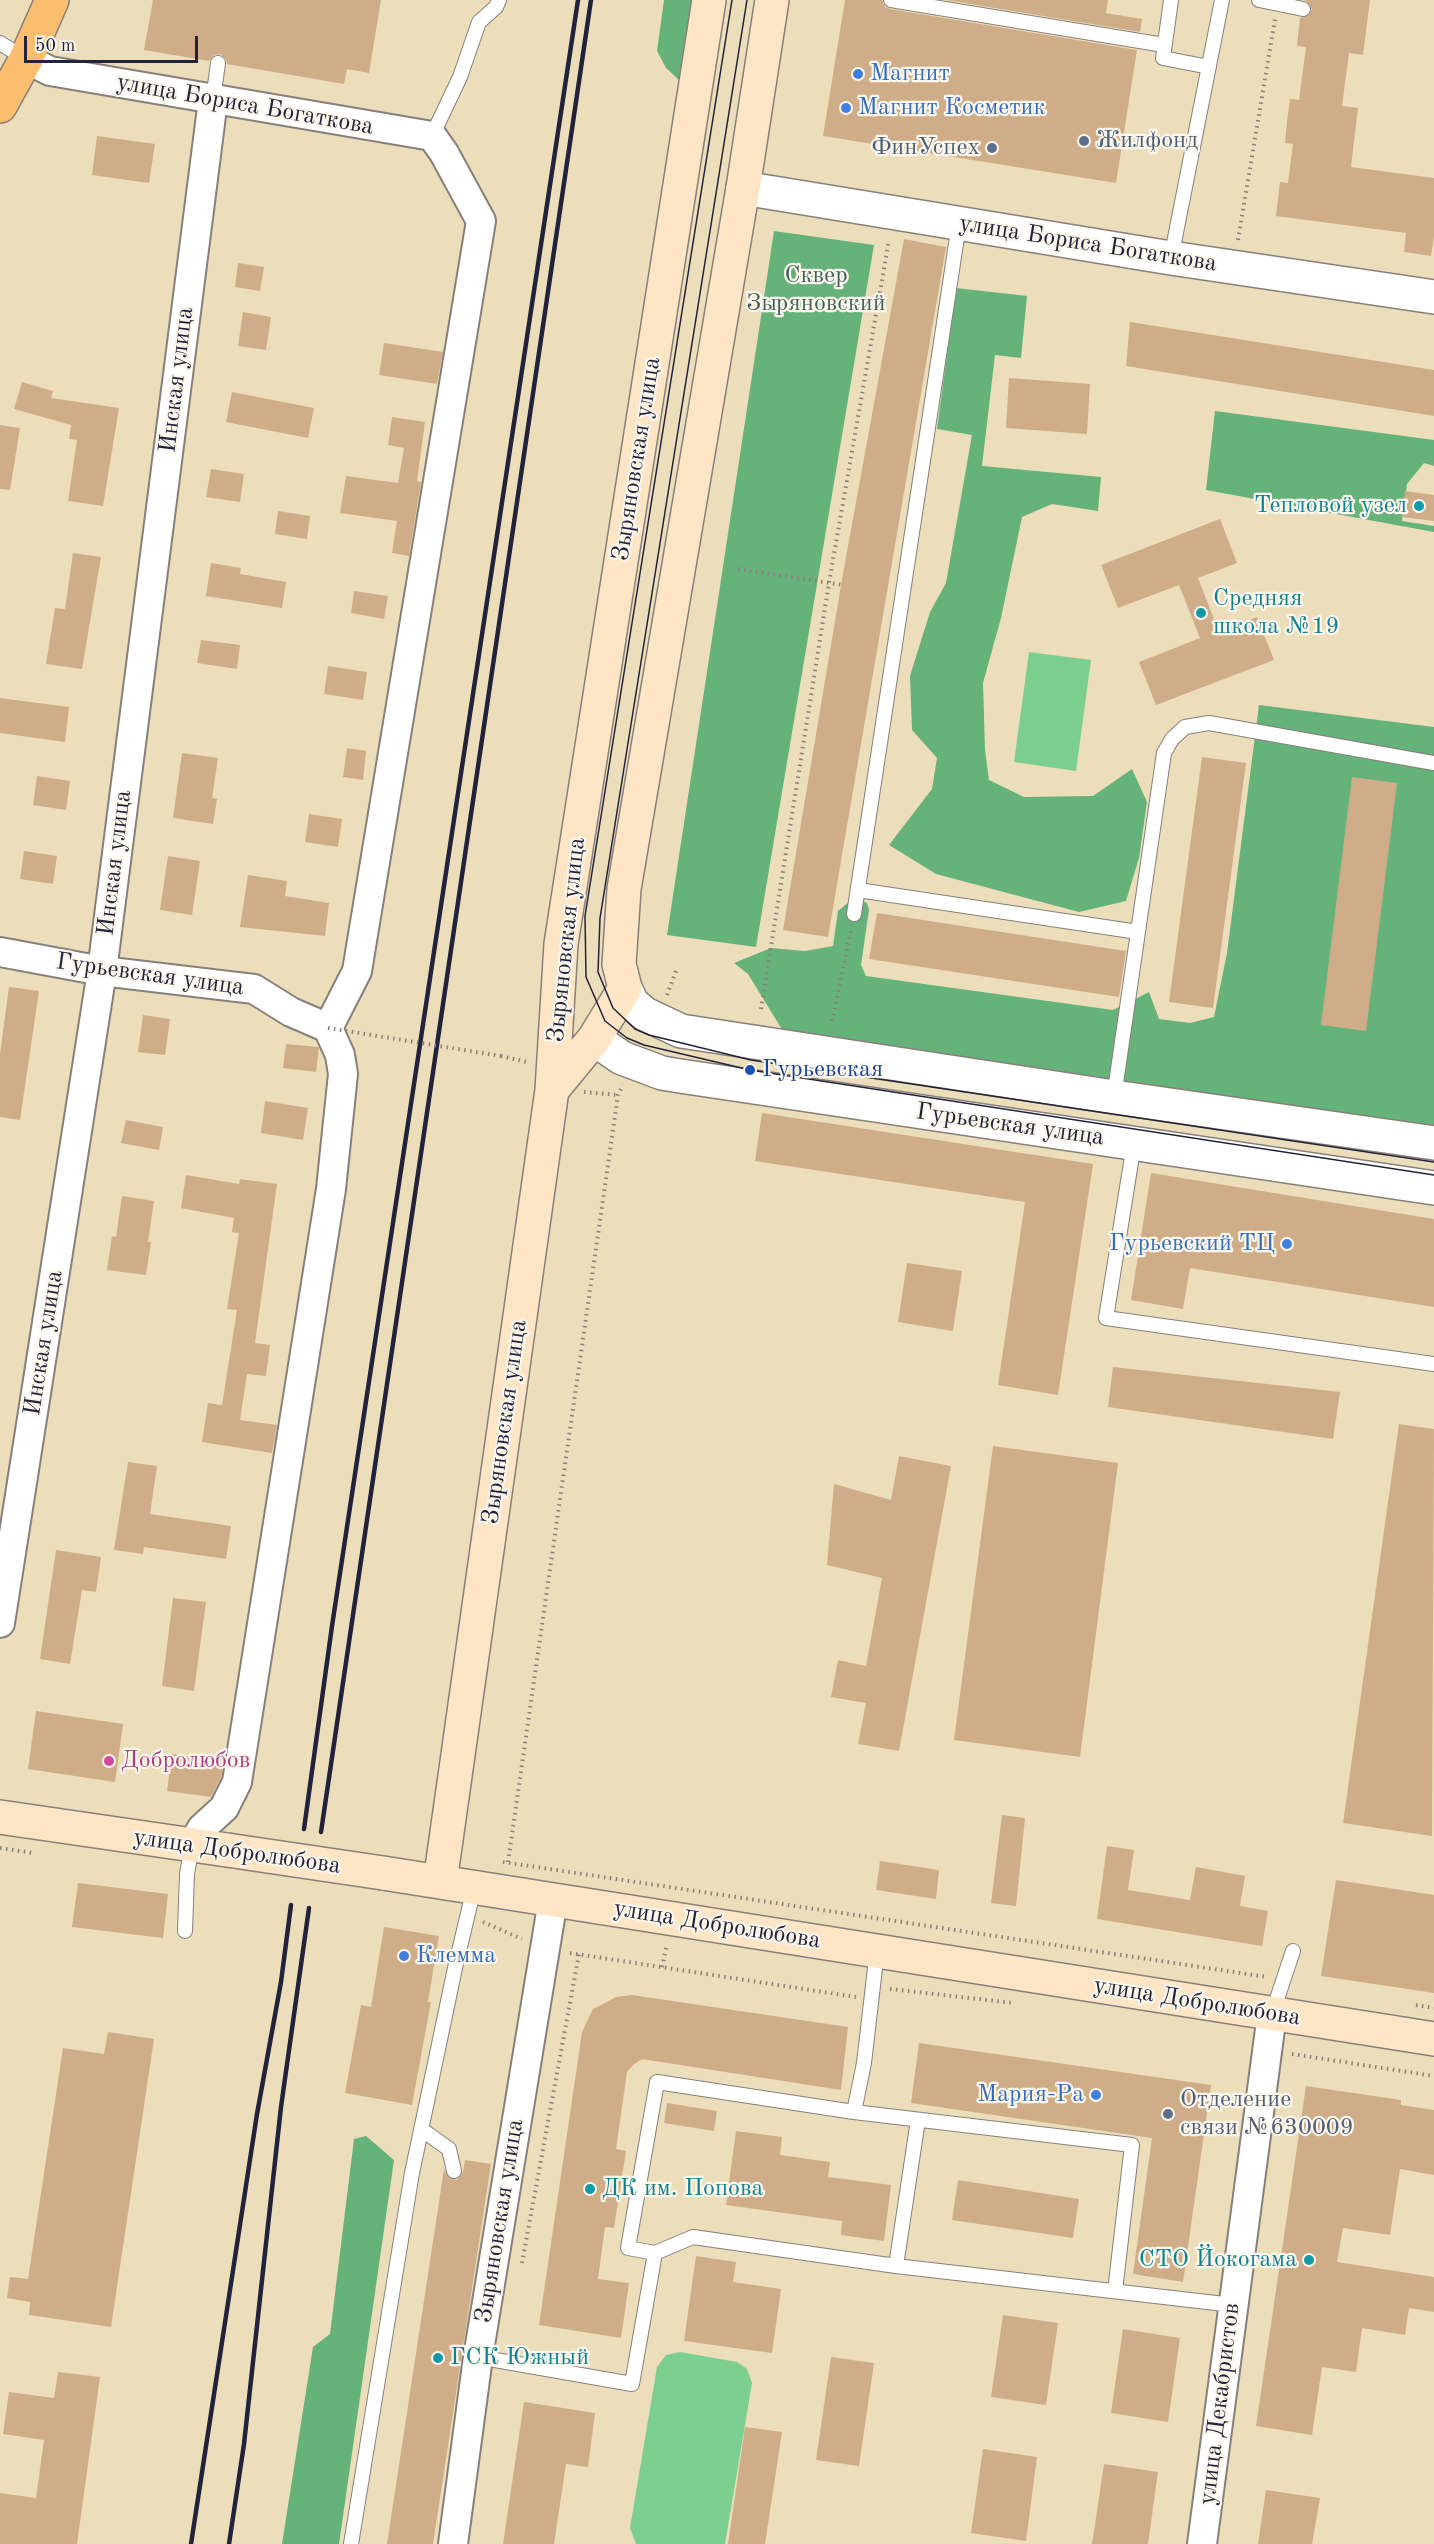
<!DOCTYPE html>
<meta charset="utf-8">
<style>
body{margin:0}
#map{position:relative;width:1434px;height:2544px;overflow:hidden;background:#ecdeba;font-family:"Old Standard TT",serif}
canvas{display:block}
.scale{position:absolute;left:24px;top:36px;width:174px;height:27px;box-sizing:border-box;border:3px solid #22223b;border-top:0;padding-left:8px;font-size:18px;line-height:21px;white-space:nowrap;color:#22223b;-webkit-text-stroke:4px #fbf7ec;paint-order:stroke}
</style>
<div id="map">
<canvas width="1434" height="2544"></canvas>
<div class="scale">50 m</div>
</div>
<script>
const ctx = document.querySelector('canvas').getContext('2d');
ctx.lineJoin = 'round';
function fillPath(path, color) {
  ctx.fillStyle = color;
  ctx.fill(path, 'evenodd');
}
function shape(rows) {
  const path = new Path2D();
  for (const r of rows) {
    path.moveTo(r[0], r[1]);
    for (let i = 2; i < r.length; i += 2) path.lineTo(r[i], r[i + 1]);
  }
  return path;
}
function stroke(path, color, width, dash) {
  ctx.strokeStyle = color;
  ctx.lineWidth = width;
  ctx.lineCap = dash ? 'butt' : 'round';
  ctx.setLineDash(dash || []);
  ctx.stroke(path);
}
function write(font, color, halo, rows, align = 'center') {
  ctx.font = font + ' "Old Standard TT",serif';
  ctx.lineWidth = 4.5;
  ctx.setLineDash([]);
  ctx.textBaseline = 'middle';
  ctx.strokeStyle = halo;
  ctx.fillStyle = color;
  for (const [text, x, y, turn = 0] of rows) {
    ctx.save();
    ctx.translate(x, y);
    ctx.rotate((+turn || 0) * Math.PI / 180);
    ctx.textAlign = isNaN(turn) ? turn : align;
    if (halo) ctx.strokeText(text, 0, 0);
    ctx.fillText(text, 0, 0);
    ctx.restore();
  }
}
fillPath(shape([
 [1029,652,1091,660,1076,771,1014,762],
 [680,2352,737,2362,747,2369,752,2383,725,2544,636,2544,630,2528,657,2367,666,2355]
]), '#7ccf91');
fillPath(shape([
 [664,0,693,0,679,80,666,68,657,51],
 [774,231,874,245,756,947,667,935],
 [956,288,1027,296,1021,358,995,355,982,466,1101,477,1098,511,1052,504,1022,517,1001,618,983,683,985,750,989,780,1024,797,1093,796,1132,769,1147,802,1139,858,1126,901,1079,912,936,874,889,845,932,789,937,758,912,730,910,676,930,612,946,583,972,435,937,429],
 [1215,411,1434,440,1434,466,1424,463,1407,484,1402,521,1434,526,1434,532,1206,490],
 [1259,705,1434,727,1434,1129,783,1031,748,974,734,963,771,948,805,951,833,946,838,911,855,897,867,903,869,910,861,965,866,976,1113,1010,1149,992,1159,1019,1190,1023,1214,1017,1227,953],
 [366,2136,394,2160,339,2544,282,2544,313,2347,330,2334,354,2139]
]), '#65b27b');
fillPath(shape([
 [153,0,381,0,369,73,347,69,344,84,227,64,226,59,220,54,214,55,209,61,144,50],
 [845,0,882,0,885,7,890,9,1137,50,1116,183,823,136],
 [946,0,1108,0,1106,13,1142,19,1140,32],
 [1304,0,1370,0,1363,55,1349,53,1342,106,1358,108,1351,167,1434,178,1434,236,1431,256,1404,252,1406,233,1276,216,1280,182,1288,183,1293,144,1285,143,1287,121,1290,99,1299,100,1306,47,1297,46,1300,18,1306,17,1312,10,1309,3],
 [97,136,155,144,149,183,92,175],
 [904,239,946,247,828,937,783,930,844,568],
 [238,263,264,267,260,291,235,287],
 [243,312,271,317,266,350,238,346],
 [1130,322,1434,370,1434,416,1126,366],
 [384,343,443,352,437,384,379,375],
 [1009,378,1090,384,1087,434,1006,428],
 [22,382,53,391,51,398,119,408,103,506,68,501,77,440,69,439,71,425,14,409],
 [232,392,314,408,308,438,226,422],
 [392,417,425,422,417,481,421,482,409,556,392,553,397,521,340,513,346,476,398,483,404,448,388,445],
 [0,425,20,428,10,490,0,489],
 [211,469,244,474,240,502,206,497],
 [1405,491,1434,495,1434,521,1402,517],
 [278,511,310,516,307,539,275,534],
 [1220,519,1237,563,1198,578,1219,632,1257,617,1274,660,1156,705,1139,662,1200,638,1179,585,1118,608,1101,565],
 [73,553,101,557,82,669,46,664,55,608,65,609],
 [211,563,241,568,240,574,286,582,282,608,206,596],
 [354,591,388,596,384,619,351,613],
 [201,640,240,645,237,669,197,663],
 [328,666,367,672,363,700,324,694],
 [0,698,69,707,65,742,0,733],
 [347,748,366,751,363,780,343,777],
 [182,753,218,758,212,798,217,799,213,824,173,818],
 [1202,757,1246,763,1213,1008,1169,1002],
 [37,776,70,781,66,810,33,805],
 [1352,777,1397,783,1366,1031,1321,1025],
 [309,814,342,819,338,847,305,842],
 [24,851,57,856,53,884,20,879],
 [168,856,200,861,192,915,160,910],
 [248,875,287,881,285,896,329,903,325,936,240,927],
 [877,913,1126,951,1119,997,869,959],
 [9,987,39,991,20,1120,0,1117,0,1054],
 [143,1015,170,1019,165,1055,138,1052],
 [286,1044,319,1047,316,1072,283,1068],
 [265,1101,308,1108,303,1140,261,1133],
 [762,1113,1093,1164,1058,1395,998,1385,1025,1202,755,1161],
 [126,1120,163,1127,159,1150,121,1143],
 [1151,1173,1434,1219,1434,1307,1190,1268,1183,1309,1131,1300],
 [186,1175,239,1184,240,1179,277,1184,255,1343,270,1345,266,1376,247,1374,240,1420,277,1425,272,1453,202,1442,208,1403,222,1405,237,1310,227,1309,239,1233,232,1232,234,1218,181,1208],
 [122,1196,154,1201,148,1242,151,1242,146,1275,107,1270,112,1236,116,1237],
 [907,1263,962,1271,953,1331,898,1322],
 [1113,1367,1340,1392,1333,1439,1108,1407],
 [1399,1424,1434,1429,1432,1836,1343,1823],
 [993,1446,1118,1463,1080,1757,954,1740],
 [899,1456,951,1466,899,1751,858,1744,866,1703,831,1697,838,1660,866,1666,882,1578,827,1565,834,1484,891,1500],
 [128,1462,157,1466,150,1514,231,1526,226,1559,144,1547,143,1554,114,1550],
 [56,1550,101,1557,96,1592,82,1590,70,1664,40,1659],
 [173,1598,206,1602,194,1691,162,1686],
 [36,1711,123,1724,115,1782,28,1769],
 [172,1754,224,1762,221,1777,211,1797,167,1791],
 [1002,1815,1025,1818,1016,1906,991,1903],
 [1107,1846,1134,1850,1128,1890,1190,1900,1196,1867,1245,1876,1240,1906,1268,1911,1262,1946,1097,1919],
 [880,1861,939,1870,936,1899,876,1890],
 [1336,1880,1434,1895,1434,1993,1321,1976],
 [78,1883,168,1894,163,1938,72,1927],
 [384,1927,439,1936,428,2002,431,2002,412,2105,345,2093,361,2005,371,2007],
 [632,1995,848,2027,841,2090,642,2059,633,2065,627,2072,616,2149,626,2151,614,2228,605,2227,598,2279,629,2283,621,2338,539,2325,582,2032,593,2009,616,1997],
 [108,2032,154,2039,111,2327,29,2315,30,2302,7,2298,10,2277,28,2279,63,2048,104,2054],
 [919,2043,1211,2085,1183,2282,1133,2274,1152,2138,911,2103],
 [1306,2086,1401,2100,1401,2105,1434,2110,1434,2175,1400,2169,1390,2235,1343,2228,1337,2262,1434,2277,1434,2312,1409,2308,1405,2335,1362,2328,1356,2372,1322,2367,1312,2435,1256,2426],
 [667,2103,717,2111,714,2131,664,2123],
 [736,2131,782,2137,780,2155,830,2162,828,2177,891,2185,884,2241,841,2235,842,2221,726,2205],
 [465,2160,491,2164,433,2544,387,2544,444,2169,448,2177,457,2180,463,2172],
 [958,2180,1079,2199,1073,2238,952,2220],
 [696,2256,736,2262,733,2282,781,2289,772,2353,684,2341],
 [1003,2315,1058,2323,1046,2405,991,2397],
 [1123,2329,1180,2338,1168,2422,1111,2413],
 [831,2357,874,2363,859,2466,816,2460],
 [58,2372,100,2377,77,2544,0,2544,0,2493,36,2498,44,2440,3,2434,9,2392,54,2398],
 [524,2402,595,2413,588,2467,566,2464,554,2544,503,2544],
 [745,2427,782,2432,765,2544,728,2544],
 [983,2449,1037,2457,1026,2541,971,2533],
 [1104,2464,1158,2472,1148,2544,1092,2544],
 [1266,2490,1320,2498,1312,2544,1258,2544]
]), '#d0ad89');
const service = shape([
 [891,0,1164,45],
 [1171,0,1163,58,1209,67],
 [1259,0,1303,9],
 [0,43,26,59],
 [213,100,218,63],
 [432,136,460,77,479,22,496,7,499,0],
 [1171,258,1222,0],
 [858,890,1138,932],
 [854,914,959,224],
 [1114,1097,1164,753,1172,739,1185,727,1209,723,1434,763],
 [1134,1144,1106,1318,1434,1364],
 [185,1931,187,1874,192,1845],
 [1272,2014,1293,1951],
 [854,2112,864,2063,877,1951],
 [421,2129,449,2149,454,2171],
 [655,2253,693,2237,896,2266,918,2120],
 [896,2266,1233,2305],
 [478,2357,632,2384,655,2253,628,2248,657,2082,854,2112,1132,2145,1115,2291],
 [351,2544,412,2173,455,1968,474,1888]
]);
const minor = shape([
 [26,59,50,71,432,136,444,153,481,221,357,971,328,1028,340,1055,343,1074,331,1189,237,1782,224,1808,202,1828,192,1845],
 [0,952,102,971,254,989,291,1012,328,1028],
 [0,1623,102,971,213,100],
 [453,2544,478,2357,553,1900],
 [1202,2544,1272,2014]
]);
const tertiary = shape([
 [743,188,1171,258,1434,297],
 [625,988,632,1003,645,1014,681,1031,1114,1097,1434,1143],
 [594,1039,622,1058,662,1073,680,1076,1434,1188]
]);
const secondary = shape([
 [552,1090,594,1039,625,988,619,964,624,889,743,188,772,0],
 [0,1817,227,1850],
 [383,1873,1434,2039],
 [440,1882,552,1090,561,944,709,0]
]);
const primary = shape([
 [0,106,26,59,52,0]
]);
stroke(service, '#87807a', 16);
stroke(minor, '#87807a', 32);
stroke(tertiary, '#87807a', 36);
stroke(secondary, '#87807a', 36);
stroke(primary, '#87807a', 36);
stroke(shape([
 [1238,240,1275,19],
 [738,569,843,585],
 [667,995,676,971],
 [761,1009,829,583,889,240],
 [832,1021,851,930],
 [501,1056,527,1062],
 [584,1092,618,1095],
 [0,1848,33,1853],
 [503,1862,1267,1977],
 [508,1862,618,1095,623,1085],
 [483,1922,522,1939],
 [570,1953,856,1997],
 [662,1967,667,1944],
 [890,1989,1014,2003],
 [1416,2005,1434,2008],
 [1292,2054,1434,2076],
 [522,2263,579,1954]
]), '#87807a', 4, [1.5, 4.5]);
stroke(service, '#fff', 14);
stroke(minor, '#fff', 28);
stroke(tertiary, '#fff', 33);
stroke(secondary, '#fde5c5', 33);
stroke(primary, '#fbbe6e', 33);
stroke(shape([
 [732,0,585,916,586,977,605,1021,627,1038,644,1045,750,1070,1434,1175],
 [747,0,600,918,598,972,613,1008,635,1029,649,1035,751,1060,1434,1162]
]), '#22223b', 1.5);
stroke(shape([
 [304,1829,332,1626,578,0],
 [321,1832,591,0],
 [191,2544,257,2114,281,1982,291,1905],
 [229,2544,244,2444,281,2107,309,1908]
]), '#22223b', 4.5);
const secondaryBridge = shape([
 [227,1850,383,1873]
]);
stroke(secondaryBridge, '#87807a', 36, []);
stroke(shape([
 [328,1028,501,1056]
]), '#87807a', 4, [1.5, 4.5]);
stroke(secondaryBridge, '#fde5c5', 33);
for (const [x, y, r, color] of [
 [858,74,6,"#3f7fe0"],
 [846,108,6,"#3f7fe0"],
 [1084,141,6,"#5c6f8a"],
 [992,148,6,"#5c6f8a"],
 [1419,506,6,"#0f9aa8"],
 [1201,613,6,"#0f9aa8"],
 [750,1070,6,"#1a4fb4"],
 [1287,1244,6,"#3f7fe0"],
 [109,1761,6,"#d1479c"],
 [404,1956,6,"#3f7fe0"],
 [1096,2095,6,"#3f7fe0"],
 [1168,2114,6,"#5c6f8a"],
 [590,2189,6,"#0f9aa8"],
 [1309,2260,6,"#0f9aa8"],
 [438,2358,6,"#0f9aa8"]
]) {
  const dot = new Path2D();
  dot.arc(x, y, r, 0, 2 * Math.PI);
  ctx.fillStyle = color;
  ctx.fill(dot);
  stroke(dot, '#fbf7ec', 2);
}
write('24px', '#366cbe', '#fbf7ec', [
 ["Магнит",870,74],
 ["Магнит Косметик",858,108],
 ["Гурьевский ТЦ",1275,1244,"right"],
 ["Клемма",416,1956],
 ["Мария-Ра",1084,2095,"right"]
], 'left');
write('24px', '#22223b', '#fbf7ec', [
 ["улица Бориса Богаткова",245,105,10],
 ["улица Бориса Богаткова",1088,244,9],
 ["Инская улица",177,380,-83],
 ["Зыряновская улица",637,459,-81],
 ["Инская улица",115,863,-83],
 ["Зыряновская улица",567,940,-84],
 ["Гурьевская улица",150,975,8],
 ["Гурьевская улица",1010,1125,8],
 ["Инская улица",44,1343,-81],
 ["Зыряновская улица",505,1422,-82],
 ["улица Добролюбова",237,1852,8],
 ["улица Добролюбова",717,1925,9],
 ["улица Добролюбова",1197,2002,9],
 ["Зыряновская улица",500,2221,-81],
 ["улица Декабристов",1220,2404,-83]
]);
write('24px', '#4e5e75', '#fbf7ec', [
 ["Жилфонд",1096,141],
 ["ФинУспех",980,148,"right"],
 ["Отделение",1180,2100],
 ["связи №630009",1180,2128]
], 'left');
write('24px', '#425f59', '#fbf7ec', [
 ["Cквер",816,276],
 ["Зыряновский",816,304]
]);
write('24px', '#0d838f', '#fbf7ec', [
 ["Тепловой узел",1407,506,"right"],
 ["Средняя",1213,599],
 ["школа №19",1213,627],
 ["ДК им. Попова",602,2189],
 ["СТО Йокогама",1297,2260,"right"],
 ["ГСК Южный",450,2358]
], 'left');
write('24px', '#164399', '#fbf7ec', [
 ["Гурьевская",762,1070]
], 'left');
write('24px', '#b23c85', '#fbf7ec', [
 ["Добролюбов",121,1761]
], 'left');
</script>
